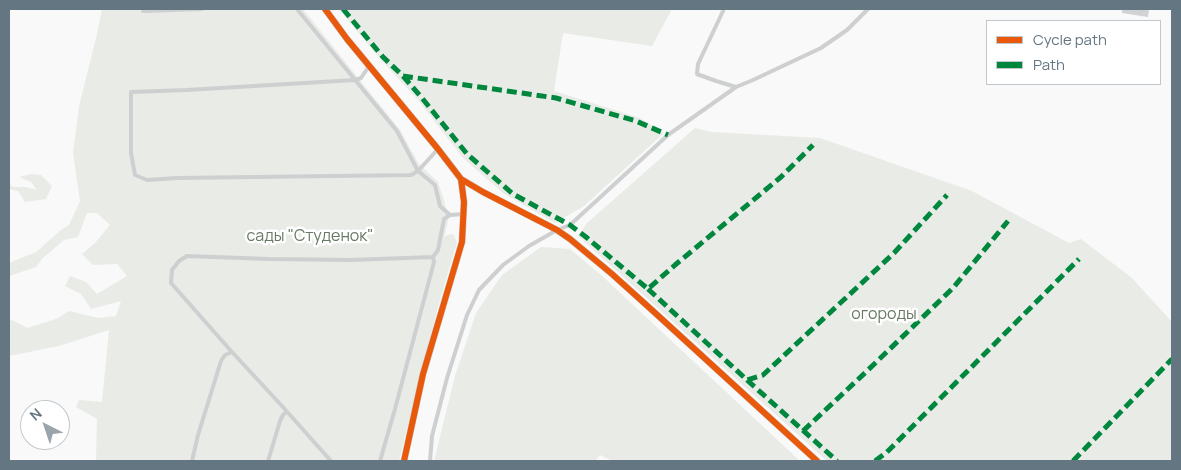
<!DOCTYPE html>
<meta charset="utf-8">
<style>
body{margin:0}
#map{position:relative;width:1181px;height:470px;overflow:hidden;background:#f9f9f9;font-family:Manrope,sans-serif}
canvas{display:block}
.frame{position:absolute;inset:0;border:10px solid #657683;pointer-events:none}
.legend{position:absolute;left:986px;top:20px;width:175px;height:65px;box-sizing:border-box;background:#fff;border:1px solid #c1c8cd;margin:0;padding:6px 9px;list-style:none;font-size:15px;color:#657683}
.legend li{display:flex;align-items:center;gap:10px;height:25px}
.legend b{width:25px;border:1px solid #c1c8cd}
.north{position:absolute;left:20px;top:400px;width:50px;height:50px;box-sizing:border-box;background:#fff;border:1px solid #c1c8cd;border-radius:50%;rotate:319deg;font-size:14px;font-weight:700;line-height:20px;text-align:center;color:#657683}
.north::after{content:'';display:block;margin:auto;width:18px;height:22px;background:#99a4ac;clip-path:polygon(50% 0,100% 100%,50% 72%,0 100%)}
</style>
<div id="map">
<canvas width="1181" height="470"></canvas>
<div class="frame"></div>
<ul class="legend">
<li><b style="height:6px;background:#e8590c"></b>Cycle path</li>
<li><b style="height:6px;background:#00873e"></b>Path</li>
</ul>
<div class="north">N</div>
</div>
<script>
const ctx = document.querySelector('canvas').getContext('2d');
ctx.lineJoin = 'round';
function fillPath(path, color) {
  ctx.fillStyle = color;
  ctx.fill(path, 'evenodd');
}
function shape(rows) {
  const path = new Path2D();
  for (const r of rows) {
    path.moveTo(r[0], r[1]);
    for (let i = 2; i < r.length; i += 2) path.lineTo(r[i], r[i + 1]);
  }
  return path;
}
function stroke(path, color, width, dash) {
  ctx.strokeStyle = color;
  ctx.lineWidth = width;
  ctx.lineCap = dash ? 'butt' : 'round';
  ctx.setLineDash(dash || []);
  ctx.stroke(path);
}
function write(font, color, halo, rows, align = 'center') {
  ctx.font = font + ' Manrope,sans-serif';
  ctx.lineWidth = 5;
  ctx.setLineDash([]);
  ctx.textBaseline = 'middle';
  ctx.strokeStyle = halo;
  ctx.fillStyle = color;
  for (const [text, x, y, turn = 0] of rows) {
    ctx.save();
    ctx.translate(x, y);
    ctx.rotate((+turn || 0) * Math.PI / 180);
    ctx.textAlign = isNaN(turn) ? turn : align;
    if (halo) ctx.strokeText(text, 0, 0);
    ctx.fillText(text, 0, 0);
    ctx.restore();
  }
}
fillPath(shape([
 [102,9,303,9,400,130,419,164,438,182,444,200,448,221,444,238,447,235,453,234,457,242,438,307,399,461,96,461,97,419,76,407,79,400,102,402,109,330,59,346,9,356,9,321,12,320,27,328,56,319,69,311,98,318,116,316,121,301,91,309,81,294,65,286,70,276,86,282,97,294,127,276,117,264,93,265,82,254,95,243,110,225,97,213,87,213,78,237,64,240,43,258,36,267,9,276,9,263,36,252,61,230,69,225,80,201,73,153,79,106,98,30],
 [339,9,672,9,652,46,563,33,554,91,640,118,664,133,584,206,555,223,503,193,463,158,418,100,381,60],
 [695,128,712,132,820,138,972,191,1069,243,1081,239,1132,278,1172,322,1172,461,827,461,578,236,587,223],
 [31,174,41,175,52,186,46,199,25,202,18,191,9,189,9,184,13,187,26,187,37,190,31,182,19,177],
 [541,247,570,249,600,274,800,461,613,461,600,455,595,461,434,461,455,376,476,313,502,275]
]), '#e8ebe6');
fillPath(shape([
 [1122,9,1149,9,1148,17,1122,13]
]), '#d0d2d3');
stroke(shape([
 [297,9,397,131,418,171,438,149],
 [724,9,698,64,697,74,716,81,736,87],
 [143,11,202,9],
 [369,66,361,78,355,80,187,90,131,92,131,153,135,175,147,180,177,178,411,175,418,171,435,185,440,206,450,215],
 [192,461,198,435,221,361,225,355,232,352],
 [268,461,280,421,283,415,286,412],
 [331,461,282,406,232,352,171,283,172,270,179,261,187,256,269,259,351,260,433,257,438,250,444,219,450,215,464,214],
 [380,461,395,409,434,262,433,257],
 [430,461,432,436,447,378,467,315,479,290,503,265,529,246,557,230,570,225,668,135,736,87,753,80,821,48,847,30,868,9]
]), '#cecfd0', 4);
stroke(shape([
 [325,9,347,39,438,149,461,179,464,202,462,242,423,374,404,461],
 [461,179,483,192,557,230,570,239,612,274,653,311,817,461]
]), '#cecfd0', 7);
stroke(shape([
 [343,9,383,57,403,76,556,98,636,121,668,135],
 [403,76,422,98,467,154,513,194,570,225,586,237,648,289,675,265,781,177,813,145],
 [648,289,747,380,763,375,894,253,947,195],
 [747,380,837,461],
 [803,431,867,371,953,288,1008,221],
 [875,461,887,452,1079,259],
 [1073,461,1172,359]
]), '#00873e', 5, [10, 5]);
stroke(shape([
 [325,9,347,39,438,149,461,179,464,202,462,242,423,374,404,461],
 [461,179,483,192,557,230,570,239,612,274,653,311,817,461]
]), '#e8590c', 6);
write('16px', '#687a64', '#fff', [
 ["сады \"Студенок\"",310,237],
 ["огороды",884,315]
]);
</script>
